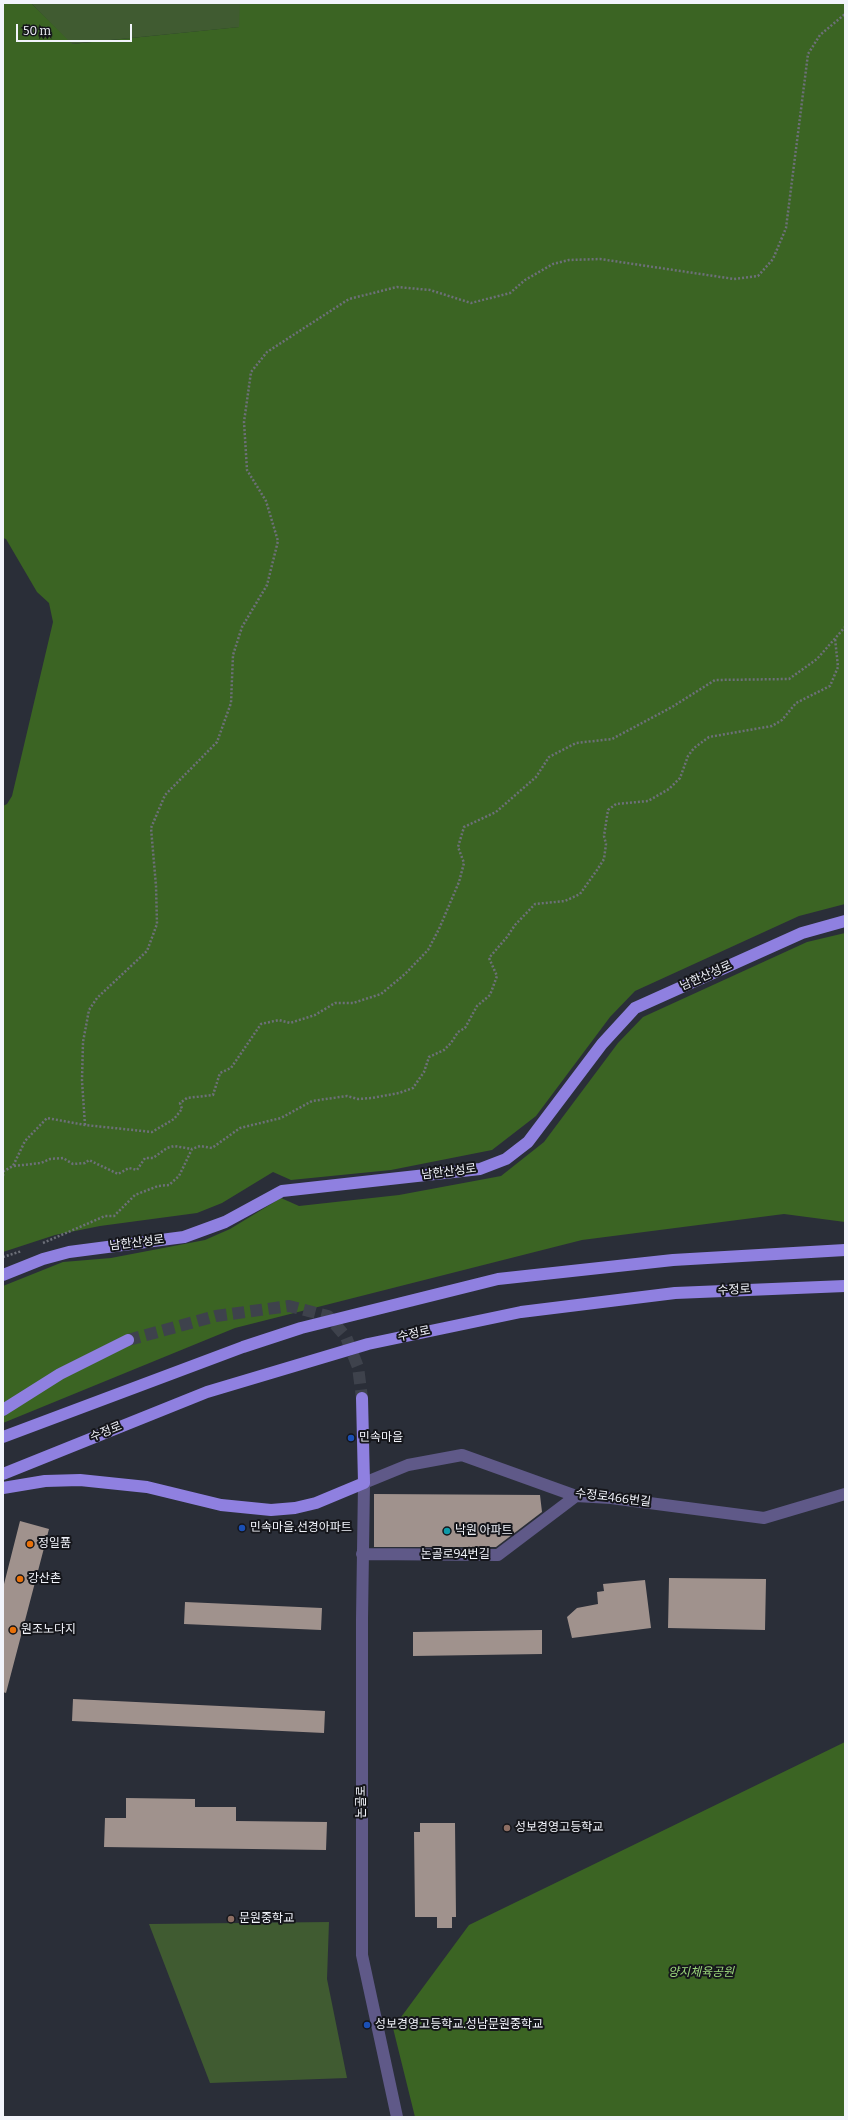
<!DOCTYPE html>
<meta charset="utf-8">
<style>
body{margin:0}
#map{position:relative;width:848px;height:2120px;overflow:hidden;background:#2a2e38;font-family:Bitter,serif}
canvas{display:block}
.frame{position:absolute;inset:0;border:4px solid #f2f4fb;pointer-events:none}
.scale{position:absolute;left:16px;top:24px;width:116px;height:18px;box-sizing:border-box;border:2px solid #f2f4fb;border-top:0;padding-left:5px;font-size:12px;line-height:14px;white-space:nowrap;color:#f2f4fb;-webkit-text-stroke:3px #15161b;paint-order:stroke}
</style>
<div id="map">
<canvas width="848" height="2120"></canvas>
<div class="frame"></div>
<div class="scale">50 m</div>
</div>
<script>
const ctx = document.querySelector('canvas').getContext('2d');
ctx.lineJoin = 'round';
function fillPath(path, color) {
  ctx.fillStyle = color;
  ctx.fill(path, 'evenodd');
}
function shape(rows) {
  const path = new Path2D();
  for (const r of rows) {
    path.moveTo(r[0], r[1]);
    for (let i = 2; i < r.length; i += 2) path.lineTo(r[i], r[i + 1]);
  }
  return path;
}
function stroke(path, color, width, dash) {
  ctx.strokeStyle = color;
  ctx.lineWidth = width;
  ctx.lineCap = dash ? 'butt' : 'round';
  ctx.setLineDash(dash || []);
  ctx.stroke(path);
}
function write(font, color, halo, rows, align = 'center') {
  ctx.font = font + ' Bitter,"Noto Sans KR",serif';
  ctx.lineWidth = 4;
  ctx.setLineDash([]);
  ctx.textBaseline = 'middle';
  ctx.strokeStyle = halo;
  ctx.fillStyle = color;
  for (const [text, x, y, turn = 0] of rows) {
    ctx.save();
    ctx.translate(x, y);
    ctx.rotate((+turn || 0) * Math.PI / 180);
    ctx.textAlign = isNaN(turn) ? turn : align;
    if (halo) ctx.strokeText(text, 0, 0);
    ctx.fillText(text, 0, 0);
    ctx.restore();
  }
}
fillPath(shape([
 [31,3,240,3,240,27,71,44],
 [329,1922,327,1979,347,2078,210,2083,149,1924]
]), '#405b31');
fillPath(shape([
 [3,3,31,3,72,44,239,27,240,3,845,3,845,904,799,916,635,991,610,1017,536,1116,492,1150,391,1170,291,1180,273,1172,222,1203,197,1213,100,1226,55,1235,3,1252,3,806,7,804,12,796,53,622,49,603,37,592,6,539,3,538],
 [845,933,845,1222,784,1214,582,1240,235,1328,3,1423,3,1286,63,1262,111,1258,205,1240,230,1229,281,1198,299,1206,399,1195,501,1176,544,1142,618,1043,643,1017,807,942],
 [845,1742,845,2117,415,2117,393,2028,469,1925]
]), '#3b6423');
fillPath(shape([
 [374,1494,540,1495,542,1512,496,1547,374,1547],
 [20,1521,49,1529,6,1693,3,1692,3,1588],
 [669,1578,766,1579,765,1630,668,1628],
 [645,1580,651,1628,572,1638,567,1617,577,1608,598,1604,597,1592,604,1591,603,1584],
 [185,1602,322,1608,321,1630,184,1624],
 [542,1630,542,1654,413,1656,413,1632],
 [73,1699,325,1711,324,1733,72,1721],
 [126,1798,195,1799,195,1807,236,1807,236,1821,327,1822,326,1850,104,1847,105,1818,126,1818],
 [420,1823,455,1823,456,1917,452,1917,452,1928,437,1928,437,1917,415,1917,414,1832,420,1832]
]), '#a0928d');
stroke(shape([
 [128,1340,216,1316,289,1306,328,1316,346,1337,358,1367,362,1398]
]), '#3e424c', 12, [12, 6]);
stroke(shape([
 [85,1125,82,1081,83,1042,89,1010,97,998,147,951,157,924,156,886,151,828,165,795,217,742,231,703,233,655,242,627,267,585,278,541,266,501,247,470,244,422,251,372,267,352,349,299,397,287,430,290,471,303,510,293,525,280,553,264,569,260,600,259,734,279,758,276,773,259,786,228,808,54,820,35,845,14],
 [14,1166,41,1163,50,1159,63,1158,73,1164,85,1163,89,1160,118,1174,129,1168,137,1170,145,1158,153,1158,167,1148,174,1146,192,1149],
 [3,1176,4,1171,13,1166,25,1141,47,1118,85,1125,152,1132,174,1119,182,1109,180,1103,187,1098,213,1095,220,1073,231,1068,261,1024,279,1020,290,1023,315,1015,335,1003,353,1003,381,994,405,974,428,950,439,929,459,882,464,863,458,847,464,827,496,812,536,777,549,757,576,743,612,739,672,707,715,680,789,679,817,659,845,627],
 [43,1243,105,1216,114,1216,135,1195,158,1186,169,1185,179,1176,192,1149,200,1146,212,1148,240,1128,281,1118,312,1101,347,1096,358,1099,372,1098,399,1093,413,1088,424,1072,429,1057,444,1050,451,1043,458,1032,465,1028,477,1006,490,995,497,976,489,958,507,937,515,925,535,904,565,901,580,894,597,870,604,859,606,844,604,836,608,810,616,804,648,801,669,789,680,778,688,756,694,748,709,737,772,726,782,720,796,703,830,686,838,667,835,638],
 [3,1257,22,1251]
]), '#6d7079', 2.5, [2, 2]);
stroke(shape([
 [362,1554,498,1555,576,1496],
 [397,2117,362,1955,362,1619,364,1483,408,1465,462,1455,576,1496,611,1498,764,1518,845,1494]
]), '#5f5988', 12);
stroke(shape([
 [3,1275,43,1259,69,1252,184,1237,225,1222,282,1191,480,1169,506,1159,528,1142,602,1044,635,1008,802,933,845,921],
 [3,1410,60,1374,128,1340],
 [3,1437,243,1347,301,1328,498,1279,673,1260,845,1250],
 [3,1474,207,1392,368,1344,521,1312,675,1293,845,1286],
 [3,1488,45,1481,80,1480,147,1487,221,1505,271,1510,295,1508,316,1503,364,1483,362,1398]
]), '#8f80e0', 12);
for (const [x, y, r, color] of [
 [351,1438,4,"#1a4fb4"],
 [242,1528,4,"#1a4fb4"],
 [447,1531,4,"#0f9aa8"],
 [30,1544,4,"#e8710a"],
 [20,1579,4,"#e8710a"],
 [13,1630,4,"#e8710a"],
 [507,1828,4,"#8d6e63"],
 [231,1919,4,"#8d6e63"],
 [367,2025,4,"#1a4fb4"]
]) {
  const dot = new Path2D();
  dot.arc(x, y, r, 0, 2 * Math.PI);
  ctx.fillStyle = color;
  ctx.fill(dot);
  stroke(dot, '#15161b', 1.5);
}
write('12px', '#f2f4fb', '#15161b', [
 ["남한산성로",706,976,-24],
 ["남한산성로",449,1172,-7],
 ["남한산성로",137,1243,-7],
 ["수정로",734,1290,-3],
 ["수정로",414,1334,-12],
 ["수정로",106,1432,-22],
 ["수정로466번길",613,1498,7],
 ["논골로94번길",455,1555],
 ["논골로",362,1802,-90]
]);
write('12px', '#f2f4fb', '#15161b', [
 ["민속마을",359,1438],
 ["민속마을.선경아파트",250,1528],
 ["낙원 아파트",455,1531],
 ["정일품",38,1544],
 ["강산촌",28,1579],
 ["원조노다지",21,1630],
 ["성보경영고등학교",515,1828],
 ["문원중학교",239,1919],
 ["성보경영고등학교.성남문원중학교",375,2025]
], 'left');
write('italic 12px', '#9cd77c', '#15161b', [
 ["양지체육공원",701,1973]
]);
</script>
